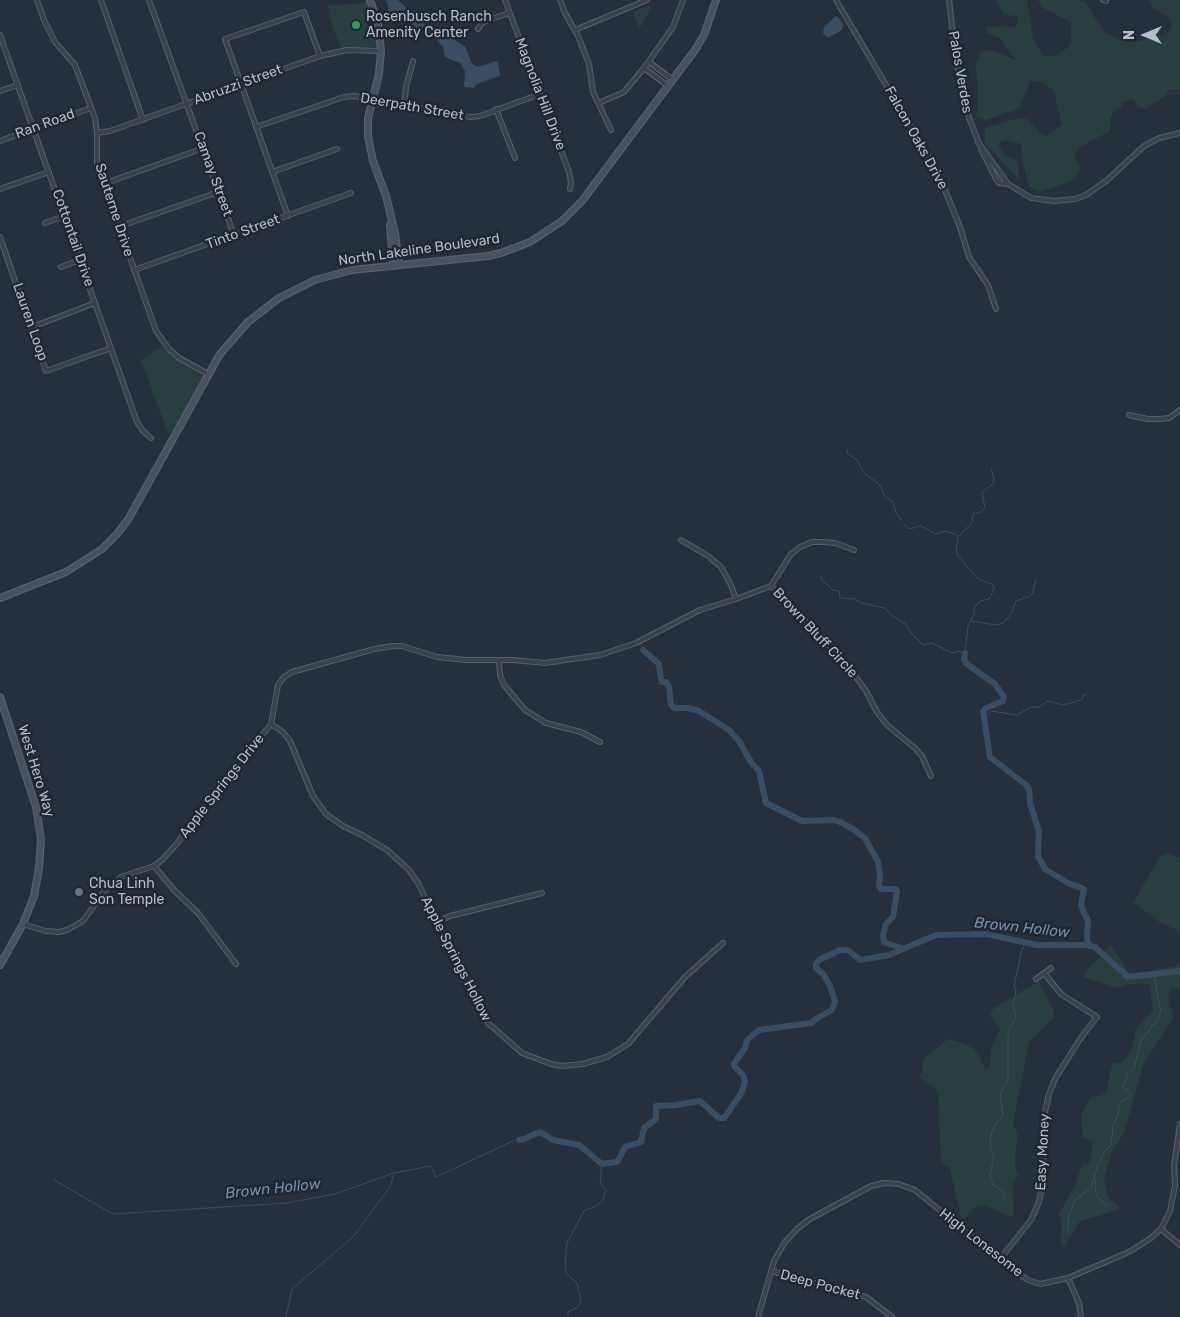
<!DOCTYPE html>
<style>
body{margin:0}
#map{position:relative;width:1180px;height:1317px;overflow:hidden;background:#25303c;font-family:Rubik,sans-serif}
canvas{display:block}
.north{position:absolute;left:1120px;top:10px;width:50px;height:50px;-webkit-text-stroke:4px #1e2732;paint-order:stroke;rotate:270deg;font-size:14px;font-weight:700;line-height:20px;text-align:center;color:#b5bdc8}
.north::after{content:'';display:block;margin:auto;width:18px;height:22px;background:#b5bdc8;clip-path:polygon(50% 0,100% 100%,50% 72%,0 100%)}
</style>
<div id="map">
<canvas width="1180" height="1317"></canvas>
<div class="north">N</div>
</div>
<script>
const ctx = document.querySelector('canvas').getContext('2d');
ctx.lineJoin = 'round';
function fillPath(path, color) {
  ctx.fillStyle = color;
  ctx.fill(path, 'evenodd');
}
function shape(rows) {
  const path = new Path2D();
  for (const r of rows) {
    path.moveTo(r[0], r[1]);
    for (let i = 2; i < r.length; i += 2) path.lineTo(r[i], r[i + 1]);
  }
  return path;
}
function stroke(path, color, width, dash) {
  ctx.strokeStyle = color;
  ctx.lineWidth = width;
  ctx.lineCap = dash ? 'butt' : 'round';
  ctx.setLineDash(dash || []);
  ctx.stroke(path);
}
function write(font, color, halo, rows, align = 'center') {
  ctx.font = font + ' Rubik,sans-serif';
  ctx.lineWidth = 5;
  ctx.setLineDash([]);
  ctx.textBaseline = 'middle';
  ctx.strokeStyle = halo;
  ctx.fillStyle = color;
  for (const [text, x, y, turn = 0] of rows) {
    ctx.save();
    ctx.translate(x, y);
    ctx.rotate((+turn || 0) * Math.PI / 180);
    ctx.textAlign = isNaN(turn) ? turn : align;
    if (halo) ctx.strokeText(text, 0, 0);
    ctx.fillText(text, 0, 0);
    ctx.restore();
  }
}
fillPath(shape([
 [995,0,1027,0,1033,39,1043,55,1049,56,1057,55,1071,45,1071,22,1043,8,1038,0,1078,0,1085,2,1104,32,1130,43,1165,35,1171,29,1171,19,1153,8,1149,0,1180,0,1180,90,1169,90,1165,96,1145,109,1138,107,1133,99,1121,102,1122,106,1114,111,1110,118,1110,131,1080,147,1075,153,1074,156,1080,167,1078,173,1069,182,1040,192,1029,186,1022,160,1021,144,1006,140,998,144,1005,156,1017,160,1020,181,985,144,985,128,1018,118,1027,119,1040,133,1046,136,1062,125,1054,91,1043,82,1030,81,1020,107,1014,111,1003,113,999,116,985,120,976,116,978,109,977,76,975,67,980,52,991,50,1016,60,1000,39,987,33,987,27,1007,26,1014,28,1018,23,1018,17,1004,14],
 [367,1,372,14,376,33,377,47,341,49,329,16,331,15,328,5,359,4],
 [650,5,651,9,639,29,633,11],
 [162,346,180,362,203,376,175,431,168,433,141,360],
 [1168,853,1180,858,1180,931,1162,924,1133,902,1160,857],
 [1111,945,1129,972,1139,973,1180,965,1180,989,1172,988,1168,995,1173,1018,1143,1065,1125,1130,1111,1154,1104,1180,1109,1199,1119,1206,1118,1210,1080,1221,1064,1247,1060,1240,1062,1227,1059,1214,1076,1183,1082,1164,1089,1165,1093,1142,1083,1138,1081,1115,1091,1097,1100,1096,1107,1091,1111,1066,1115,1063,1122,1063,1132,1050,1135,1030,1153,1010,1149,984,1131,984,1116,988,1084,977,1084,973],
 [1039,981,1054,1011,1054,1017,1029,1042,1013,1123,1018,1136,1015,1154,1015,1168,1018,1175,1013,1184,1014,1214,1011,1217,984,1205,975,1207,966,1218,962,1220,949,1166,945,1167,941,1162,938,1094,936,1089,920,1077,925,1057,948,1039,970,1045,980,1057,985,1069,988,1069,990,1066,990,1051,1000,1029,990,1016,993,1009]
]), '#283e3f');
fillPath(shape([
 [385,0,398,0,422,22,433,29,445,26,448,28,456,41,465,46,471,62,474,65,478,67,496,61,498,62,500,76,476,84,474,88,464,87,465,71,460,63,445,57,443,47,437,40,416,29,409,19,400,15,397,18,389,18,388,5],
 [836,16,840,19,843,24,842,30,828,38,823,33,824,27]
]), '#394d63');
stroke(shape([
 [847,449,847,453,857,460,864,473,880,485,885,497,892,501,896,513,901,520],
 [959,536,972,523,973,514,981,512,985,508,982,492,993,484,994,478,991,468],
 [821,576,822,580,833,590,839,591,840,598,855,599,861,603,885,608,891,615,907,625,911,633,923,645,932,643,952,653,959,651,965,653,968,626,974,614,974,608,980,601,989,599,994,589,992,584,978,579,958,556,956,549,958,537,955,534,946,531,935,534,921,526,909,529,904,524],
 [971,621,996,625,1003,623,1011,614,1016,601,1030,596,1032,594,1036,580],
 [984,721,991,711,1017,715,1031,707,1039,707,1048,701,1062,705,1075,702,1082,699,1083,695,1087,694],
 [1095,1179,1096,1194,1098,1198,1109,1207],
 [54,1180,113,1214,287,1203,335,1194,394,1173,431,1166,436,1177,515,1140],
 [1006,1198,1002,1191,993,1185,990,1175,994,1157,991,1151,990,1142,992,1131,999,1120,1003,1116,1000,1097,1003,1086,1008,1082,1008,1035,1010,1027,1016,1017,1013,1005,1016,991,1014,987,1016,977,1022,949,1027,943],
 [1069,1234,1068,1225,1069,1215,1075,1200,1091,1188,1098,1164,1105,1151,1111,1145,1113,1126,1118,1114,1120,1102,1130,1096,1130,1092,1123,1088,1128,1073,1134,1068,1142,1038,1150,1030,1152,1025,1155,1024,1161,1011,1158,999,1155,978,1157,974],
 [286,1317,292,1289,353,1237,390,1187,394,1174],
 [568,1317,568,1312,578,1307,581,1300,577,1283,566,1273,565,1263,567,1243,584,1211,596,1206,603,1200,606,1190,600,1183,602,1164]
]), '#394d63', 1);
stroke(shape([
 [643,650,659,664,661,679,662,682,666,682,669,686,671,705,674,708,688,708,699,711,729,730,739,741,751,762,759,771,766,803,802,821,834,820,840,822,853,829,865,838,878,862,880,874,879,885,881,889,896,889,897,892,893,917,886,924,883,935,884,942,901,948],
 [965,653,964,659,967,664,995,684,1004,697,1003,701,986,708,983,711,990,757,1026,785,1029,789,1030,803,1039,832,1038,856,1045,869,1068,883,1084,889,1081,904,1084,913,1088,920,1087,939,1089,946],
 [519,1140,524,1139,540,1132,553,1140,579,1145,602,1164,616,1162,618,1161,625,1147,641,1142,644,1128,656,1119,656,1106,676,1105,700,1101,719,1118,724,1118,741,1094,745,1082,743,1075,735,1067,734,1064,745,1048,747,1040,759,1030,811,1023,816,1019,832,1010,835,1001,830,986,823,974,816,968,816,964,819,960,840,950,848,950,860,960,889,955,936,935,986,934,1037,945,1085,945,1095,947,1128,977,1180,971]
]), '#394d63', 6);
const street = shape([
 [37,0,44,20,55,42,75,65,95,118,97,133,97,164,156,331,169,349,179,358,208,374],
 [101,0,143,120],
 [149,0,234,235],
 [505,0,569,172,571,182,570,189],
 [560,0,565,13,578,36,589,64,593,92,611,130],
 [836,0,938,173,960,227,969,257,988,285,996,309],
 [949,0,956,61,964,89,969,118,979,143],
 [1103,0,1106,1],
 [478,29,483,22,509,13],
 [575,30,647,0],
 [0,35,137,422,143,431,151,438],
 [649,62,673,80],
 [644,68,668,86],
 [0,91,18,85],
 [599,103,624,92,644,68,673,27,683,0],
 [404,106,406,87,413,61],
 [496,109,515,158],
 [256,127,344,97,355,96,393,105,443,110,457,115,471,117,480,116,540,94],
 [97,133,110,131,320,56,347,50,381,51],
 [0,141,91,108],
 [978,142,1008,184,1031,198,1054,201,1075,199,1086,195,1106,181,1144,146,1159,138,1180,133],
 [981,149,996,179,999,183,1008,184],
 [272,172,337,149],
 [103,184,204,148],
 [0,189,49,172],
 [288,216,225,39,304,12,320,56],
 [45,223,65,216],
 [118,227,218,192],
 [0,237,46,371,111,348],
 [61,267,80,260],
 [134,270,351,193],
 [32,327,95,303],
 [1129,415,1148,419,1161,419,1169,418,1180,410],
 [681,540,708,556,721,567,731,585,736,599],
 [771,586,845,662,866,691,877,712,887,725,915,748,922,756,931,776],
 [499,660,500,675,504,685,525,710,546,723,581,732,600,742],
 [271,724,283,732,290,741,313,796,326,814,343,826,362,835,387,850,409,870,418,883,437,922,463,968,478,1003,488,1023,522,1053,551,1064,562,1066,583,1064,607,1057,628,1044,685,977,723,943],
 [154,866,174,890,198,913,236,964],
 [437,922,450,916,542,893],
 [23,924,45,931,59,932,67,930,83,921,103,893,121,877,154,866,162,860,174,847,271,724,278,685,284,677,292,672,374,649,393,646,402,646,437,657,466,660,513,660,545,663,600,655,636,643,700,610,736,599,771,586,791,554,800,547,812,542,823,542,835,543,854,550],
 [1036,979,1051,968],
 [1161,1229,1180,1245],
 [1000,1259,1031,1220,1039,1202,1043,1181,1044,1116,1049,1094,1055,1079,1080,1039,1097,1017,1061,994,1044,973],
 [771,1271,866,1297,892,1317],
 [1068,1278,1079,1303,1081,1317],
 [758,1317,774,1261,785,1242,798,1228,810,1219,871,1186,884,1183,899,1184,915,1190,1016,1272,1028,1280,1040,1284,1068,1278,1129,1252,1151,1238,1161,1229,1170,1211,1175,1186,1174,1165,1180,1124]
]);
const secondary = shape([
 [370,0,378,23,381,51,379,74,368,118,368,136,373,161,386,196,395,233,399,264],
 [390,225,393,265],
 [0,598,66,572,102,549,117,534,129,518,220,354,248,322,279,298,315,280,352,270,488,256,501,253,530,242,562,221,582,201,695,50,704,35,716,0],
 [0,697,36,807,41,839,39,868,34,896,23,924,0,965]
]);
stroke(street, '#57606b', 6);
stroke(secondary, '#57606b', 8);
stroke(street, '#39424d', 4);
stroke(secondary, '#47515f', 5.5);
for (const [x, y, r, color] of [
 [356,25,5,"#2e9e5b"],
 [79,892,5,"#6b7280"]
]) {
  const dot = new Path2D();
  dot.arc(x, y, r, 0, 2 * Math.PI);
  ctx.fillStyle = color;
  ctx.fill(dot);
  stroke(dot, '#1e2732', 2);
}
write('14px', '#b5bdc8', '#1e2732', [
 ["Rosenbusch Ranch",366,17],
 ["Amenity Center",366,33],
 ["Chua Linh",89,884],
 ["Son Temple",89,900]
], 'left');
write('14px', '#b5bdc8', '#1e2732', [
 ["Palos Verdes",960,72,80],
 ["Abruzzi Street",238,85,-20],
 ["Magnolia Hill Drive",540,94,69],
 ["Deerpath Street",412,107,10],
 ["Ran Road",45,124,-20],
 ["Falcon Oaks Drive",916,138,61],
 ["Camay Street",213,174,70],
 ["Sauterne Drive",114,210,72],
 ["Tinto Street",243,232,-20],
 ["Cottontail Drive",73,238,71],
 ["North Lakeline Boulevard",419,250,-8],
 ["Lauren Loop",30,322,71],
 ["Brown Bluff Circle",815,633,47],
 ["West Hero Way",36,771,73],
 ["Apple Springs Drive",222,786,-52],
 ["Apple Springs Hollow",456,959,63],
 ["Easy Money",1043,1152,-87],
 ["High Lonesome",981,1243,38],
 ["Deep Pocket",820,1285,15]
]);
write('italic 15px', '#768faa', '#1e2732', [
 ["Brown Hollow",1022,928,6],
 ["Brown Hollow",273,1189,-6]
]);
</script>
